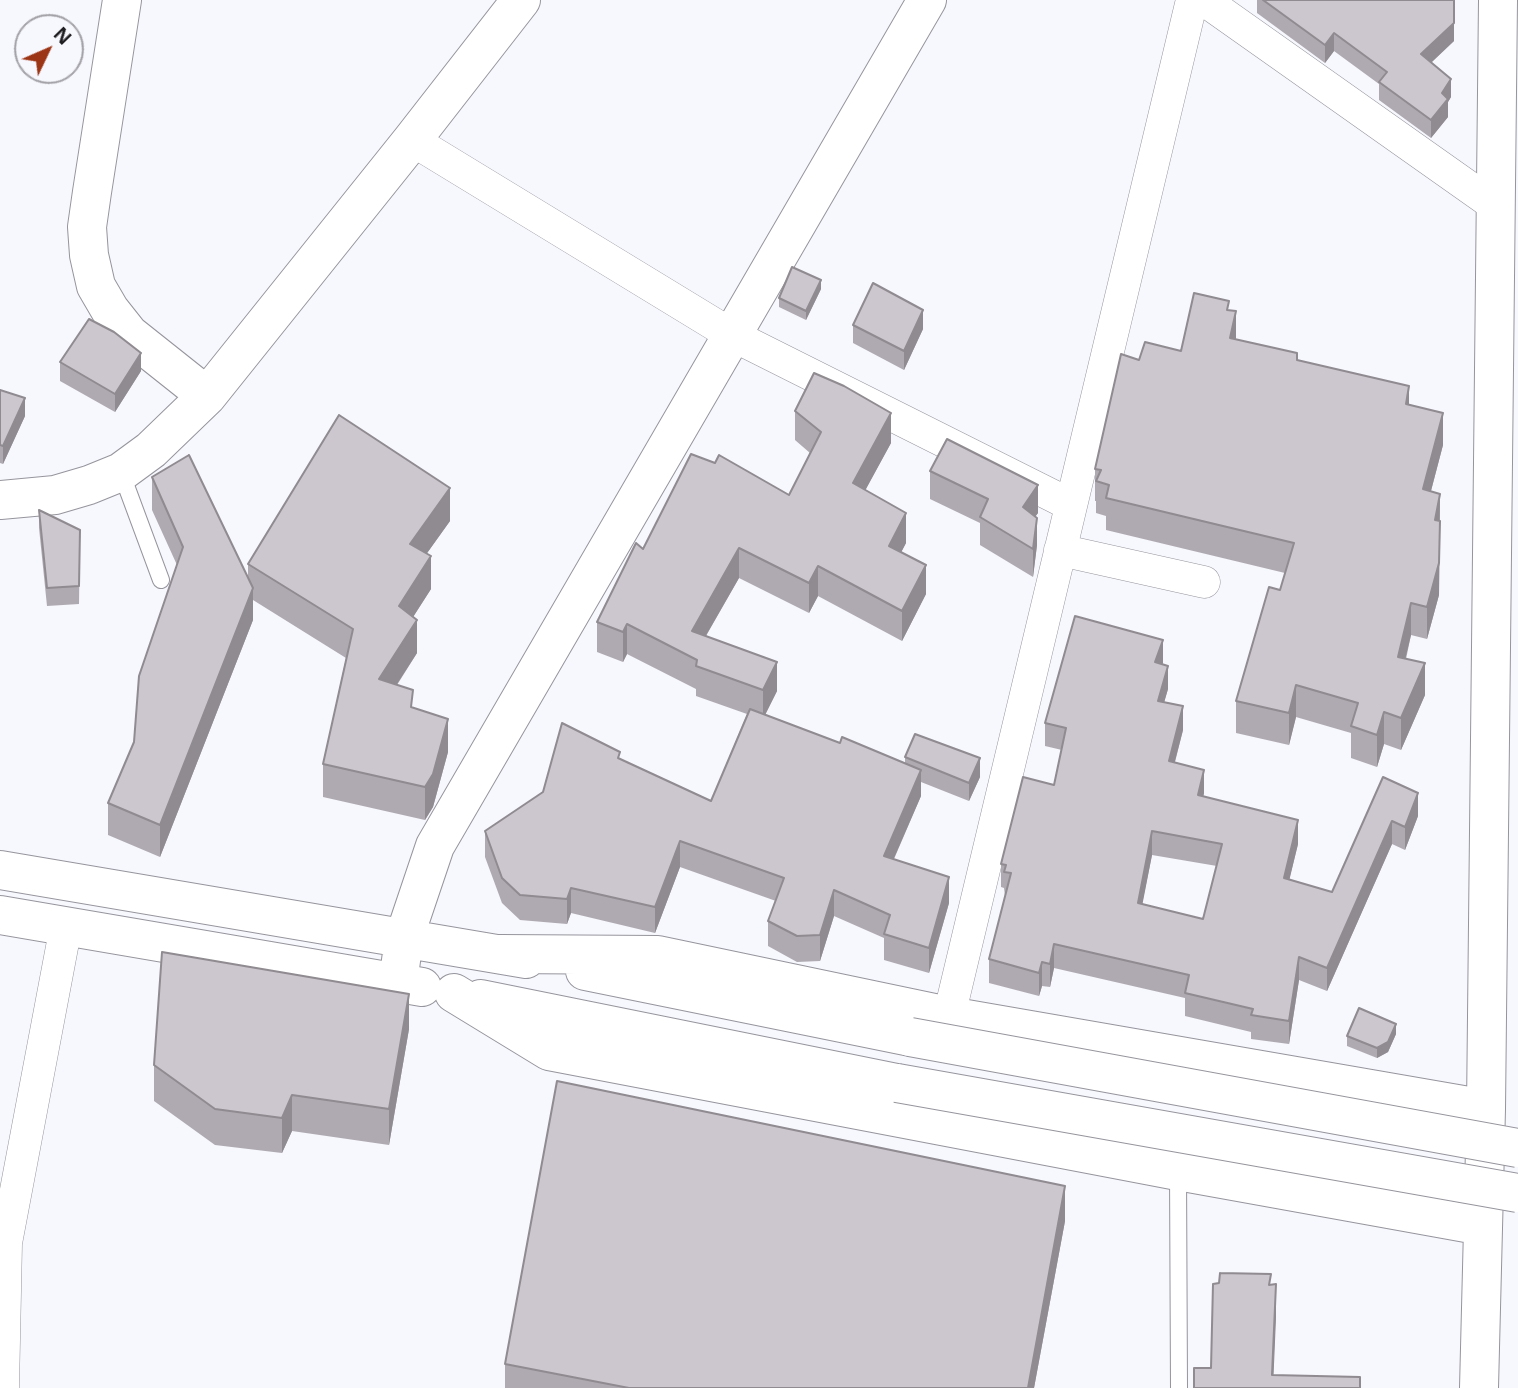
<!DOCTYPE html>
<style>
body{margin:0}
#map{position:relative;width:1518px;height:1388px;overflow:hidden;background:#f7f7fe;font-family:"Open Sans",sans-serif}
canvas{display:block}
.north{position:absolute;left:14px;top:14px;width:70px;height:70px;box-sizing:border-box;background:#f7f7fe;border:2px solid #a1a1a6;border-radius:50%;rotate:46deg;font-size:19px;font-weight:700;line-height:28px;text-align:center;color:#1f1f22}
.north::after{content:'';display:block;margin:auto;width:24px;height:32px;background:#9c3515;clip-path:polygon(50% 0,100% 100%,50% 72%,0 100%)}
</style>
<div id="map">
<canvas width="1518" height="1388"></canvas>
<div class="north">N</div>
</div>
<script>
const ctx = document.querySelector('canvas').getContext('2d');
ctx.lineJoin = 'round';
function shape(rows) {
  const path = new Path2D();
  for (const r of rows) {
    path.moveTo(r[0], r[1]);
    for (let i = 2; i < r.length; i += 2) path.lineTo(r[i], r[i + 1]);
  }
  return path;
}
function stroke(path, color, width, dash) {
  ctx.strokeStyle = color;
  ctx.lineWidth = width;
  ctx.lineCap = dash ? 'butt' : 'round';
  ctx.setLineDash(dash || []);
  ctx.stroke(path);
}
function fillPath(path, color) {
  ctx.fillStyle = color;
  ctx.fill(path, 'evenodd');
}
const service = shape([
 [121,472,161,580],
 [1178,1171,1179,1388]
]);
const minor = shape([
 [1204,0,1497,207],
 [412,140,732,335,1071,505],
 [1060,550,1204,582],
 [949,1016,1192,0],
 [3,1388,6,1243,66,926]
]);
const tertiary = shape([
 [122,0,92,192,87,227,89,255,96,286,110,310,129,334,207,396],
 [0,500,55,495,89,485,121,472,151,450,207,396,412,140,521,0],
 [0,870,526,959],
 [0,915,422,987],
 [500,954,658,955,949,1016,1486,1109],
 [585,971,910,1037],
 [398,983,404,938,435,846,927,0],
 [454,993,549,1051,1178,1171,1483,1226],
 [481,999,897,1083],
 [1479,1388,1486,1109,1498,0]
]);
stroke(service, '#96959d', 18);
stroke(minor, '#96959d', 33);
stroke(tertiary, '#96959d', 40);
stroke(service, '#fff', 16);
stroke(minor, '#fff', 32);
stroke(tertiary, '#fff', 38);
const tertiaryBridge = shape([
 [910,1037,1518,1148],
 [897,1083,1518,1193]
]);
stroke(tertiaryBridge, '#96959d', 40, []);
stroke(tertiaryBridge, '#fff', 38);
fillPath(shape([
 [1257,0,1454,0,1454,41,1431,63,1451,97,1448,102,1448,117,1431,138,1379,100,1379,84,1334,51,1325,63,1257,13],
 [821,289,806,320,779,307,779,298],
 [1229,311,1236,339,1297,360,1409,404,1443,445,1431,491,1440,494,1439,595,1427,639,1411,635,1406,659,1425,695,1401,750,1384,744,1377,767,1351,758,1351,733,1296,717,1289,745,1236,733,1236,701,1280,590,1285,573,1106,530,1106,516,1096,513,1096,501,1095,501,1095,469,1139,360,1181,351],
 [853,325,923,329,904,370,853,343],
 [60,362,141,371,115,412,60,381],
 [0,390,25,416,3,464,0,463],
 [795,411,891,443,865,490,906,543,901,552,926,594,902,641,818,596,809,613,739,578,706,636,777,691,765,715,840,743,905,764,905,757,980,777,969,801,921,782,921,796,894,859,949,903,929,973,884,960,884,938,834,916,820,961,797,962,768,946,768,921,776,901,680,867,655,933,571,913,567,924,520,920,502,903,485,857,485,831,620,759,711,801,747,714,696,696,696,689,627,654,623,662,597,652,597,622,643,549,789,495,810,453,795,440],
 [930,471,1038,513,1035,516,1037,545,1033,577,980,545,980,523,930,499],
 [152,477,248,578,248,564,450,521,427,553,431,589,413,617,417,653,397,685,413,708,448,752,433,807,425,820,323,797,323,764,346,658,253,600,253,620,160,857,108,835,108,803,134,742,177,565,152,510],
 [39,510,80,530,79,604,47,606,39,528],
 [1168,689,1164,702,1183,730,1175,762,1204,793,1203,797,1298,844,1289,880,1332,892,1383,777,1418,816,1405,850,1392,844,1327,991,1299,980,1289,1044,1251,1039,1251,1032,1185,1016,1185,998,1054,968,1050,987,1042,986,1039,996,989,983,989,959,1005,896,1004,888,1001,887,1001,864,1054,785,1062,750,1045,746,1045,723],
 [1152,855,1217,866,1203,919,1142,904],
 [409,1029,389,1145,292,1131,282,1153,215,1145,154,1101,154,1065],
 [1396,1034,1388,1052,1377,1058,1347,1046,1347,1036],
 [1065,1221,1034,1388,505,1388,505,1364]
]), '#afaab1');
fillPath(shape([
 [1454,0,1454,41,1421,72,1421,54],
 [1334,33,1334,51,1325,63,1325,45],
 [1451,79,1451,97,1448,102,1448,117,1431,138,1431,120,1442,93],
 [821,280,821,289,806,320,806,311],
 [923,310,923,329,904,370,904,351],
 [1236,311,1236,343,1230,338],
 [141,353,141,371,115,412,115,394],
 [1409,386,1409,418,1406,404],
 [25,398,25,416,3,464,3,446],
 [891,413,891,443,853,513,853,483],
 [1443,413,1443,445,1423,521,1423,489],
 [1038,485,1038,513,1023,534,1023,507],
 [450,488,450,521,410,577,410,544],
 [1440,494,1439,595,1427,639,1427,607,1435,520],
 [906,513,906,543,889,576,889,546],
 [1037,518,1037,545,1033,577,1033,549],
 [739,548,739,578,693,658,692,631],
 [431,556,431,589,399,639,399,606],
 [926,565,926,594,902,641,902,611],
 [818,566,818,596,809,613,809,583],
 [253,588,253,620,160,857,160,825],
 [1411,603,1411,635,1398,689,1398,657],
 [417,620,417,653,379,712,379,679],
 [627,624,627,654,623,662,623,632],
 [1163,640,1163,663,1155,685,1155,662],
 [777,662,777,691,763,719,763,690],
 [1425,663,1425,695,1401,750,1401,718],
 [1168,666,1168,689,1158,724,1158,701],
 [1296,685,1296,717,1289,745,1289,713],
 [1183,706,1183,730,1169,784,1169,761],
 [1384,712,1384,744,1377,767,1377,735],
 [448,719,448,752,433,807,425,820,425,787],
 [980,758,980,777,969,801,969,783],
 [921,770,921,796,884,881,884,856],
 [1204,770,1204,793,1198,819,1198,795],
 [1418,793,1418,816,1405,850,1405,827],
 [1298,820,1298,844,1284,902,1284,878],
 [1392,821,1392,844,1327,991,1327,968],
 [1152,831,1152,855,1138,927,1138,903],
 [680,841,680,867,655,933,655,907],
 [949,877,949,903,929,973,929,948],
 [571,888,571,913,567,924,567,899],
 [834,890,834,916,820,961,820,935],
 [1054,944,1054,968,1050,987,1050,964],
 [1299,957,1299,980,1289,1044,1289,1021],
 [1042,962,1042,986,1039,996,1039,973],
 [409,994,409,1029,389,1145,389,1109],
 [1396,1024,1396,1034,1388,1052,1377,1058,1377,1048],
 [292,1095,292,1131,282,1153,282,1118],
 [1065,1186,1065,1221,1034,1388,1028,1388],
 [1276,1284,1276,1318,1273,1388,1272,1388]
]), '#8f8b90');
const building = shape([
 [1263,0,1454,0,1454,23,1421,54,1451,79,1442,93,1448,99,1431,120,1379,82,1387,72,1334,33,1325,45,1263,0],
 [792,267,821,280,806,311,779,298,792,267],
 [873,283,923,310,904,351,853,325,873,283],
 [1194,293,1229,301,1227,310,1236,311,1230,338,1297,353,1297,360,1409,386,1406,404,1443,413,1423,489,1440,494,1435,520,1440,521,1439,563,1427,607,1411,603,1398,657,1425,663,1401,718,1384,712,1377,735,1351,726,1358,703,1296,685,1289,713,1236,701,1269,587,1280,590,1294,543,1106,498,1109,485,1096,481,1101,470,1095,469,1121,354,1139,360,1145,342,1181,351,1194,293],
 [89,319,114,332,141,353,115,394,60,362,89,319],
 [814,373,844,386,891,413,853,483,906,513,889,546,926,565,902,611,818,566,809,583,739,548,692,631,777,662,763,690,696,666,697,660,627,624,623,632,597,622,636,543,643,549,691,454,715,463,719,455,789,495,821,432,795,411,814,373],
 [0,390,25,398,3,446,0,445,0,390],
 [339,415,450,488,410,544,431,556,399,606,417,620,379,679,413,690,411,707,448,719,433,774,425,787,323,764,353,629,248,564,339,415],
 [947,439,1038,485,1023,507,1037,518,1033,549,980,517,988,499,930,471,947,439],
 [189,455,253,588,160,825,108,803,134,742,139,676,183,547,152,477,189,455],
 [39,510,80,530,79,586,47,588,39,510],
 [1075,616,1163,640,1155,662,1168,666,1158,701,1183,706,1169,761,1204,770,1198,795,1298,820,1284,878,1332,892,1383,777,1418,793,1405,827,1392,821,1327,968,1299,957,1289,1021,1251,1015,1253,1009,1185,993,1189,975,1054,944,1050,964,1042,962,1039,973,989,959,1011,873,1004,872,1006,865,1001,864,1023,777,1054,785,1066,728,1045,723,1075,616],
 [1152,831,1222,844,1203,919,1138,903,1152,831],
 [750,709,840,743,842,737,921,770,884,856,949,877,929,948,884,934,890,915,834,890,820,935,797,936,768,921,784,878,680,841,655,907,571,888,567,899,520,895,502,878,485,831,543,792,562,723,620,752,618,758,711,801,750,709],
 [915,734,980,758,969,783,905,757,915,734],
 [162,952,409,994,389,1109,292,1095,282,1118,215,1109,154,1065,162,952],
 [1359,1008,1396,1024,1388,1042,1377,1048,1347,1036,1359,1008],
 [557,1081,1065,1186,1028,1388,629,1388,505,1364,557,1081],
 [1220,1273,1271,1274,1269,1285,1276,1284,1272,1375,1360,1377,1360,1388,1194,1388,1194,1368,1211,1368,1213,1284,1219,1283,1220,1273]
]);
fillPath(building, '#ccc6ce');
stroke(building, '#8f8b90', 2);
</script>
